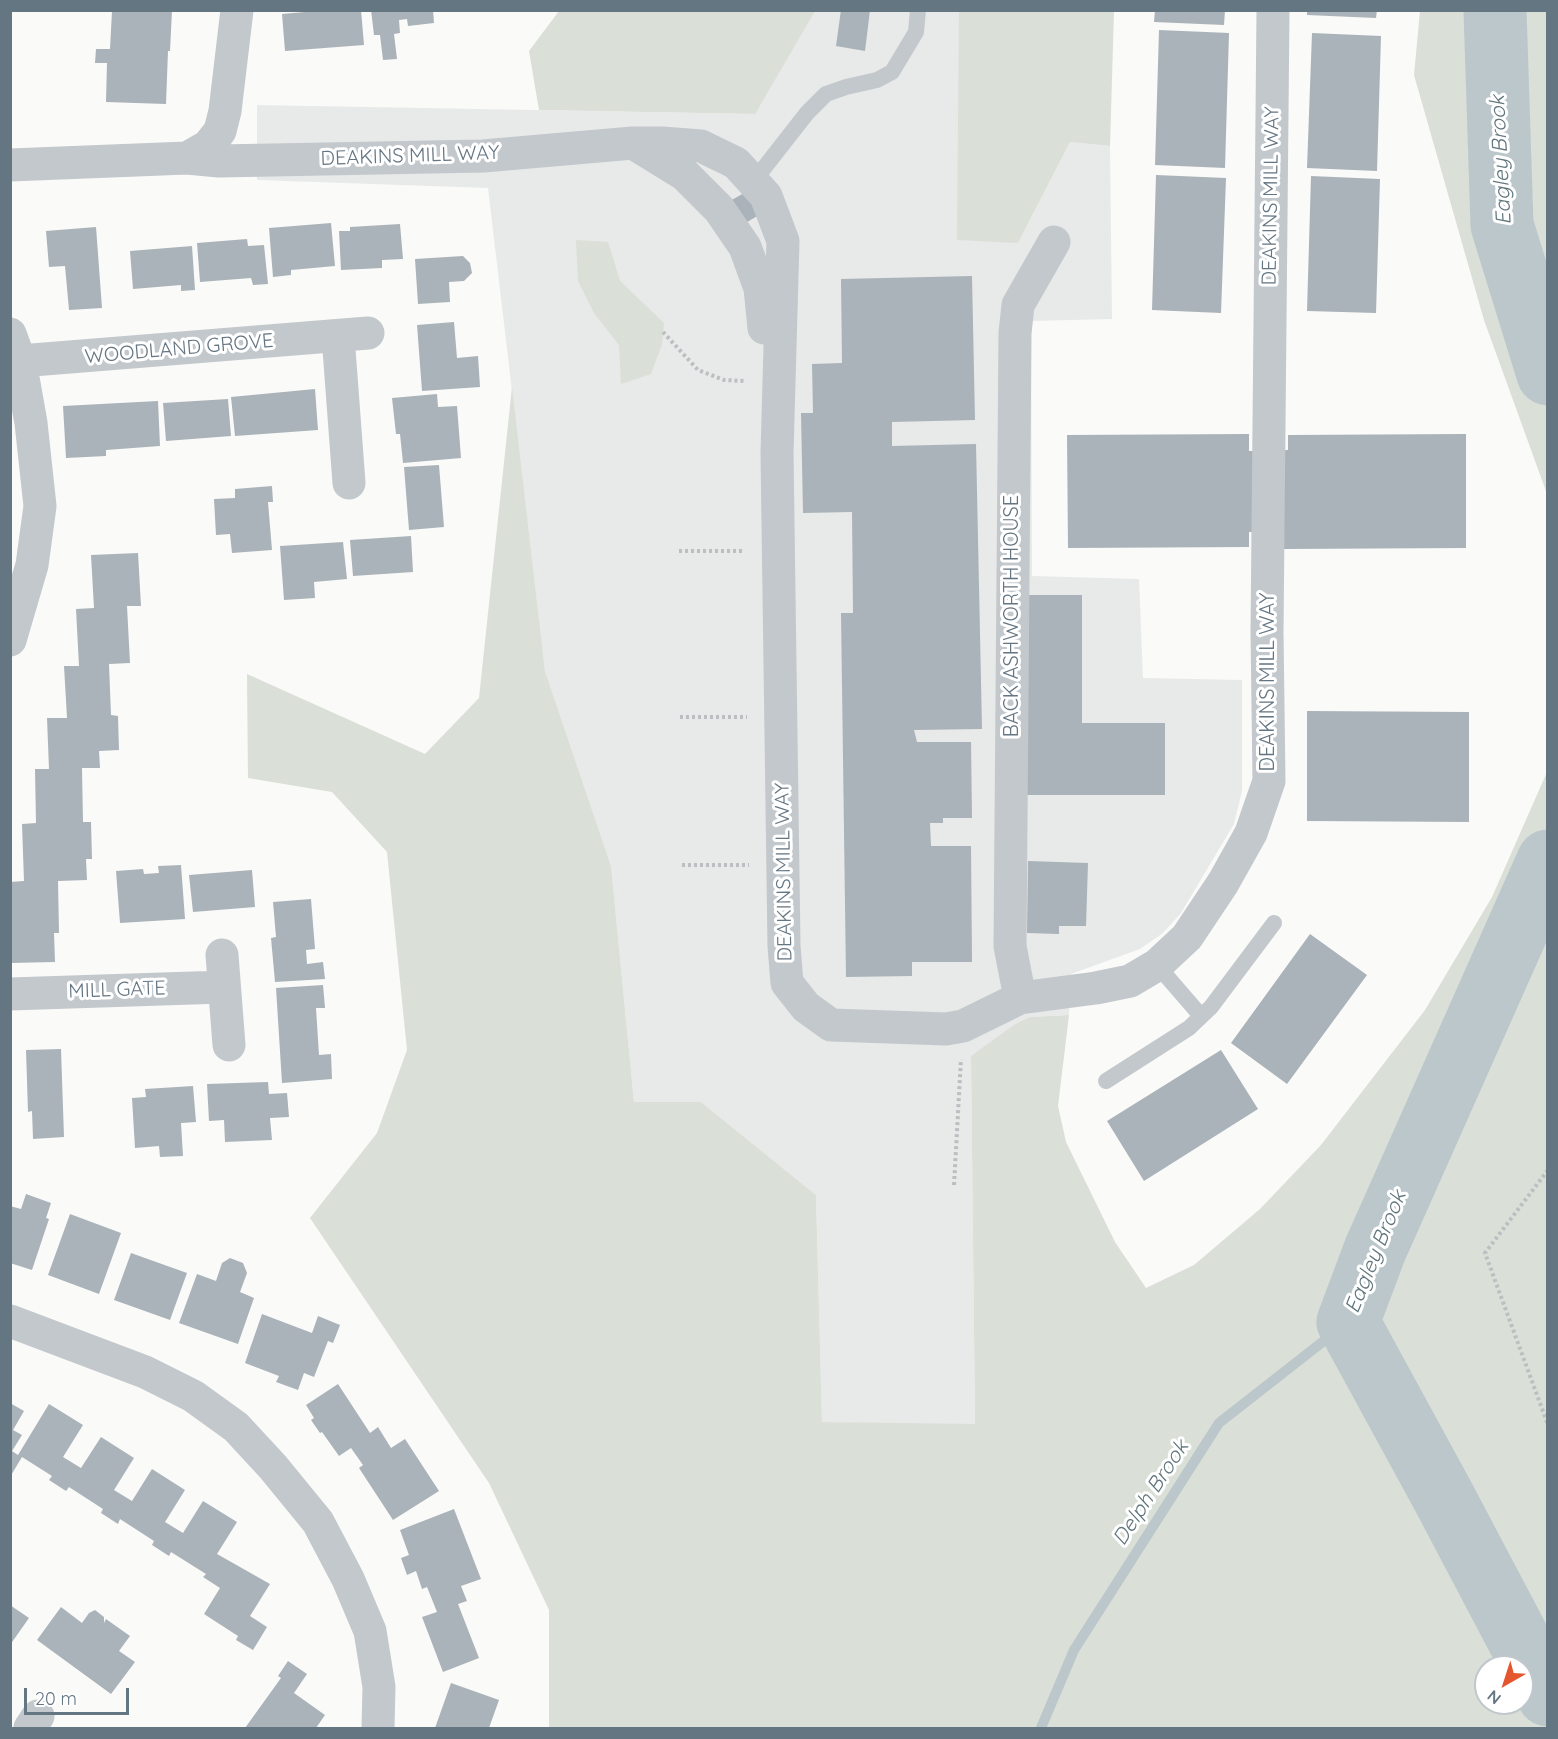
<!DOCTYPE html>
<style>
body{margin:0}
#map{position:relative;width:1558px;height:1739px;overflow:hidden;background:#fafaf8;font-family:Quicksand,sans-serif}
canvas{display:block}
.frame{position:absolute;inset:0;border:12px solid #657683;pointer-events:none}
.north{position:absolute;left:1474px;top:1655px;width:60px;height:60px;box-sizing:border-box;background:#fff;border:2px solid #c1c8cd;border-radius:50%;rotate:219deg;font-size:16px;font-weight:700;line-height:24px;text-align:center;color:#657683}
.north::after{content:'';display:block;margin:auto;width:21px;height:27px;background:#e4572e;clip-path:polygon(50% 0,100% 100%,50% 72%,0 100%)}
.scale{position:absolute;left:24px;top:1688px;width:105px;height:27px;box-sizing:border-box;border:3px solid #657683;border-top:0;padding-left:8px;font-size:18px;line-height:21px;white-space:nowrap;color:#657683;-webkit-text-stroke:4px #fff;paint-order:stroke}
</style>
<div id="map">
<canvas width="1558" height="1739"></canvas>
<div class="frame"></div>
<div class="north">N</div>
<div class="scale">20 m</div>
</div>
<script>
const ctx = document.querySelector('canvas').getContext('2d');
ctx.lineJoin = 'round';
function fillPath(path, color) {
  ctx.fillStyle = color;
  ctx.fill(path, 'evenodd');
}
function shape(rows) {
  const path = new Path2D();
  for (const r of rows) {
    path.moveTo(r[0], r[1]);
    for (let i = 2; i < r.length; i += 2) path.lineTo(r[i], r[i + 1]);
  }
  return path;
}
function stroke(path, color, width, dash) {
  ctx.strokeStyle = color;
  ctx.lineWidth = width;
  ctx.lineCap = dash ? 'butt' : 'round';
  ctx.setLineDash(dash || []);
  ctx.stroke(path);
}
function write(font, color, halo, rows, align = 'center') {
  ctx.font = font + ' Quicksand,sans-serif';
  ctx.lineWidth = 6;
  ctx.setLineDash([]);
  ctx.textBaseline = 'middle';
  ctx.strokeStyle = halo;
  ctx.fillStyle = color;
  for (const [text, x, y, turn = 0] of rows) {
    ctx.save();
    ctx.translate(x, y);
    ctx.rotate((+turn || 0) * Math.PI / 180);
    ctx.textAlign = isNaN(turn) ? turn : align;
    if (halo) ctx.strokeText(text, 0, 0);
    ctx.fillText(text, 0, 0);
    ctx.restore();
  }
}
fillPath(shape([
 [815,10,974,11,959,11,1018,243,1070,142,1110,146,1112,319,1031,321,1032,576,1139,579,1143,678,1242,680,1242,791,1234,824,1181,913,1163,933,1140,949,1071,974,1069,1015,1030,1017,971,1056,975,1426,822,1422,816,1195,701,1102,634,1102,611,866,545,671,488,188,257,180,257,105,754,114]
]), '#e8e9e9');
fillPath(shape([
 [559,11,559,10,815,11,755,114,539,110,529,51],
 [959,11,1114,11,1110,146,1070,142,1018,243,957,240],
 [1420,11,1547,11,1547,494,1484,320,1414,75],
 [576,240,608,242,620,281,664,323,662,344,651,374,621,384,619,345,594,313,578,281],
 [512,387,545,671,611,866,634,1102,701,1102,816,1195,822,1422,975,1424,971,1056,1014,1025,1030,1017,1069,1015,1058,1106,1066,1142,1115,1242,1146,1288,1194,1265,1260,1209,1321,1145,1425,1010,1492,897,1547,772,1547,1728,549,1728,549,1610,489,1483,310,1218,377,1133,407,1050,387,852,332,792,248,778,247,674,425,754,479,698],
 [1486,1667,1522,1667,1522,1703,1486,1703]
]), '#dadfd7');
stroke(shape([
 [1041,1728,1074,1650,1219,1423,1348,1322]
]), '#bbc7cb', 10);
stroke(shape([
 [1495,10,1502,225,1548,374],
 [1548,861,1375,1250,1348,1322,1443,1496,1548,1695]
]), '#bbc7cb', 63);
fillPath(shape([
 [133,10,172,10,170,51,168,51,166,104,106,102,107,63,95,63,96,49,110,49,112,11],
 [328,10,361,10,364,45,285,51,282,14],
 [371,10,433,10,434,23,408,26,407,19,399,20,400,33,394,34,397,59,383,60,380,35,374,35],
 [841,10,870,10,865,51,836,46],
 [1155,10,1225,10,1224,25,1154,22],
 [1307,10,1377,10,1376,18,1307,15],
 [1159,30,1229,33,1225,168,1155,165],
 [1312,33,1381,36,1377,171,1307,168],
 [1156,175,1226,178,1221,313,1152,310],
 [1311,176,1380,179,1376,313,1307,311],
 [746,192,759,215,742,225,728,202],
 [331,223,335,266,291,270,291,275,273,277,269,228],
 [400,224,403,259,382,260,382,268,341,270,339,231,350,231,350,227],
 [96,227,102,308,69,310,65,266,49,267,46,231],
 [247,239,248,246,264,245,268,284,253,285,251,278,200,282,197,243],
 [192,246,195,290,181,291,181,285,133,289,130,251],
 [463,256,470,263,472,273,464,281,449,282,450,302,418,304,415,259],
 [972,276,975,420,892,422,892,446,976,444,982,729,914,730,917,742,971,742,972,818,943,818,943,823,930,823,931,846,971,846,972,962,912,962,912,976,846,977,841,613,853,613,852,512,803,513,801,413,813,413,812,364,842,363,841,279],
 [454,322,457,358,478,356,480,387,422,391,417,325],
 [315,389,318,430,235,436,231,397],
 [437,394,438,407,457,406,461,458,403,463,400,434,396,434,392,398],
 [228,399,231,436,166,441,163,403],
 [158,401,160,446,106,450,106,456,66,458,63,406],
 [1249,434,1249,451,1288,450,1288,435,1466,434,1466,548,1284,549,1284,532,1249,532,1249,547,1068,548,1067,435],
 [439,465,444,527,409,530,404,467],
 [272,486,273,502,268,502,272,550,232,553,230,534,216,535,214,499,235,498,235,489],
 [411,536,413,572,353,576,350,540],
 [343,542,347,579,314,582,315,598,284,600,280,546],
 [138,553,141,606,127,606,130,663,109,664,111,715,118,716,119,750,99,751,100,768,82,768,83,822,91,822,92,859,86,859,87,880,58,881,59,933,54,933,55,962,10,963,10,882,24,881,22,824,36,823,35,769,49,769,47,718,67,718,64,666,79,666,76,609,94,608,91,555],
 [1023,595,1082,595,1082,723,1165,723,1165,795,1024,795],
 [1307,711,1469,712,1469,822,1307,821],
 [1028,861,1088,863,1086,926,1059,926,1059,934,1027,933],
 [181,865,185,919,120,923,116,871,143,869,144,874,159,873,158,866],
 [252,870,255,907,193,912,189,875],
 [311,899,315,949,306,950,307,964,323,962,325,979,275,982,271,938,276,937,273,902],
 [1310,934,1367,975,1287,1084,1231,1043],
 [323,985,325,1008,316,1008,319,1055,331,1054,332,1079,282,1083,276,988],
 [61,1049,64,1137,33,1139,32,1111,28,1112,26,1050],
 [1221,1050,1258,1109,1144,1181,1107,1121],
 [268,1082,269,1094,287,1093,289,1117,270,1118,272,1140,225,1142,224,1120,209,1121,207,1084],
 [193,1086,196,1122,181,1123,183,1156,160,1157,159,1146,135,1148,132,1098,146,1097,145,1089],
 [26,1194,51,1203,46,1218,49,1219,32,1270,10,1263,10,1206,21,1209],
 [70,1214,121,1233,99,1294,48,1275],
 [131,1253,187,1273,170,1320,114,1300],
 [230,1258,243,1263,247,1273,240,1292,254,1298,238,1344,179,1323,197,1274,216,1281,222,1263],
 [262,1314,312,1333,318,1316,340,1325,333,1343,328,1341,314,1377,304,1373,298,1390,276,1382,279,1376,245,1363],
 [338,1384,370,1433,378,1427,391,1448,405,1439,439,1491,393,1520,359,1468,363,1465,351,1448,339,1456,322,1432,320,1433,311,1420,314,1418,306,1405],
 [10,1403,24,1411,13,1430,22,1435,12,1451,18,1455,49,1404,83,1425,63,1457,81,1468,101,1437,134,1458,114,1490,132,1501,152,1469,185,1490,165,1522,183,1533,203,1501,237,1522,217,1554,270,1584,250,1616,267,1627,253,1650,236,1640,238,1636,204,1614,220,1588,203,1577,206,1574,171,1552,169,1556,152,1545,154,1541,120,1519,118,1524,101,1513,103,1509,69,1487,66,1491,49,1480,52,1476,22,1457,10,1477],
 [454,1509,481,1579,461,1586,467,1601,458,1604,479,1658,443,1672,422,1617,437,1612,427,1587,422,1589,416,1571,407,1575,401,1558,409,1555,400,1530],
 [10,1605,29,1618,10,1645],
 [61,1607,82,1623,89,1613,95,1610,104,1617,104,1623,106,1619,130,1636,119,1651,135,1662,111,1694,37,1640],
 [288,1661,307,1674,294,1693,325,1715,316,1728,276,1728,273,1727,272,1728,245,1728,281,1678,278,1676],
 [451,1683,499,1700,489,1728,435,1728]
]), '#aab3b9');
stroke(shape([
 [663,332,698,370,724,380,745,381],
 [679,551,744,551],
 [680,717,747,717],
 [682,865,749,865],
 [1548,1170,1485,1253,1548,1425],
 [954,1185,961,1059]
]), '#bbbfc2', 4, [3, 3]);
stroke(shape([
 [753,182,807,113,826,94,846,87,877,80,892,72,916,32,918,10],
 [1157,965,1201,1016],
 [1106,1081,1189,1028,1211,1007,1274,923]
]), '#c3c8cc', 16);
stroke(shape([
 [633,143,685,175,719,209,745,247,760,288,764,328],
 [187,158,208,146,220,131,225,111,237,10],
 [10,165,187,158,219,161,483,156,633,143,662,143,701,146,736,163,766,196,783,241,777,453,784,946,787,983,806,1007,831,1025,946,1029,963,1026,1020,998,1096,988,1130,981,1157,965,1187,937,1223,883,1251,833,1269,781,1267,632,1273,10],
 [10,334,20,361,31,423,40,506,32,565,10,640],
 [338,336,349,483],
 [20,361,368,333],
 [222,955,229,1045],
 [10,994,223,987],
 [1020,998,1010,946,1015,333,1018,305,1054,242],
 [10,1321,145,1372,193,1396,236,1427,273,1467,318,1522,348,1579,370,1631,379,1687,378,1728],
 [30,1728,38,1716]
]), '#c3c8cc', 33);
write('20px', '#657683', '#fff', [
 ["DEAKINS MILL WAY",410,156,-2],
 ["DEAKINS MILL WAY",1271,196,-89],
 ["WOODLAND GROVE",179,349,-5],
 ["BACK ASHWORTH HOUSE",1012,616,-90],
 ["DEAKINS MILL WAY",1268,682,-90],
 ["DEAKINS MILL WAY",784,872,-91],
 ["MILL GATE",117,990,-2]
]);
write('italic 21px', '#60757c', '#fff', [
 ["Eagley Brook",1501,160,-93],
 ["Eagley Brook",1376,1252,-68],
 ["Delph Brook",1151,1493,-57]
]);
</script>
